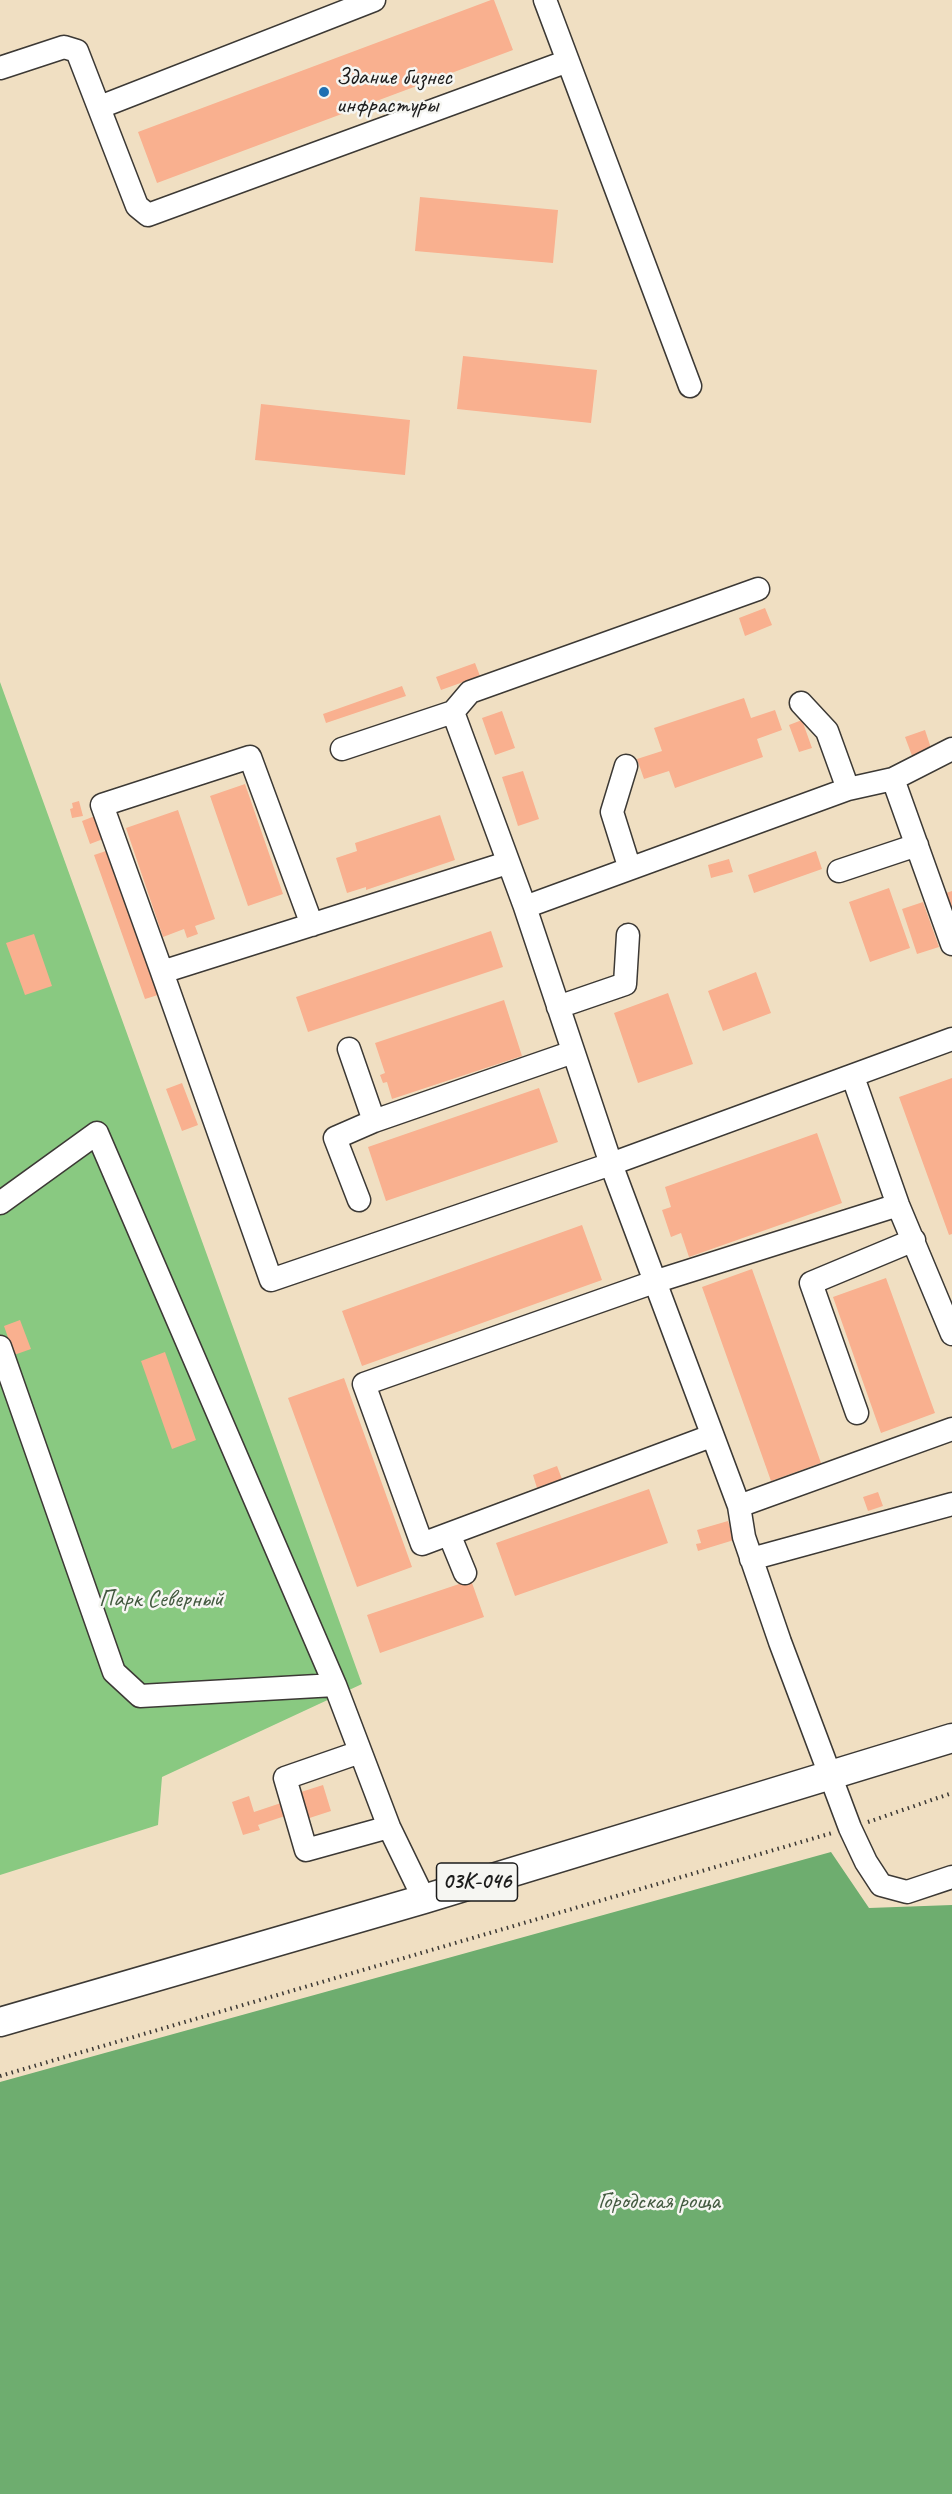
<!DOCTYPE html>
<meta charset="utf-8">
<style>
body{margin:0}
canvas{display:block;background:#f0dfc2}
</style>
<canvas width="952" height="2494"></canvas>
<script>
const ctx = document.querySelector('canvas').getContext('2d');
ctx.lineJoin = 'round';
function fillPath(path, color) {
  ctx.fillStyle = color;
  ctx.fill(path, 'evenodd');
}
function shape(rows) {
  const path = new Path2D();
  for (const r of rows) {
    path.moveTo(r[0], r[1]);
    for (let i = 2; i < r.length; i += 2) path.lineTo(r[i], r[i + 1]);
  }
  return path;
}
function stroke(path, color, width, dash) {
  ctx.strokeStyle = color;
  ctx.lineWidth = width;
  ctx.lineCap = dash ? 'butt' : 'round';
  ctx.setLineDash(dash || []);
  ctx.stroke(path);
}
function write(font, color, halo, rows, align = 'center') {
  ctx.font = font + ' Caveat,sans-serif';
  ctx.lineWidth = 5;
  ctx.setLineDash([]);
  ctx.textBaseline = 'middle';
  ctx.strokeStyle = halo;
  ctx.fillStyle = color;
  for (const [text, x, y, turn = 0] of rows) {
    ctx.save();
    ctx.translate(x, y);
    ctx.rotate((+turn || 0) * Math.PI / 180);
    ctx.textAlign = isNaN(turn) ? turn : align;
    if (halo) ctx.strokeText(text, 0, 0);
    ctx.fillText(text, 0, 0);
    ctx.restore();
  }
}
fillPath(shape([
 [0,682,362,1684,162,1777,158,1825,0,1875]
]), '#89c981');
fillPath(shape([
 [831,1852,869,1908,952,1905,952,2494,0,2494,0,2082]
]), '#6ead6f');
fillPath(shape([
 [491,0,494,0,513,50,157,183,138,132],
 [420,197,558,210,553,263,415,251],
 [463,356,597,370,591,423,457,409],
 [261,404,410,420,405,475,255,460],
 [765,608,772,625,745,636,739,618],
 [475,663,480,676,441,690,436,677],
 [402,686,406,696,326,723,323,714],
 [744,698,751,718,775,710,782,730,757,739,763,757,675,788,669,771,644,779,637,759,662,751,654,728],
 [502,711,515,748,495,755,482,718],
 [802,720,812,748,799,752,789,725],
 [925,730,933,754,914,761,905,737],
 [523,771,539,819,518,826,502,777],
 [245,784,283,894,248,906,210,796],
 [79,801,83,816,72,818,70,809,73,808,72,803],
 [178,810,215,919,195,926,198,934,187,938,184,929,163,937,126,828],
 [440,815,455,860,366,890,366,887,347,893,336,858,357,851,355,843],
 [95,816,103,839,90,844,82,821],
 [106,851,158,995,145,999,94,855],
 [816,851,822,869,754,893,748,875],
 [729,859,733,872,711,878,708,865],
 [889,888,910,948,870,962,849,902],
 [952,891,952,919,943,894],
 [923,902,939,947,917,954,902,909],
 [491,931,503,967,308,1032,296,997],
 [34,934,52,986,25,995,6,943],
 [756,972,771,1013,723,1031,708,991],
 [668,993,693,1064,638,1083,614,1013],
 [504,1000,522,1056,392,1099,387,1082,383,1083,380,1075,385,1073,375,1043],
 [952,1078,952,1234,949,1235,899,1097],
 [182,1083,198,1125,182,1131,166,1089],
 [539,1088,558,1142,386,1201,368,1147],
 [817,1133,842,1203,689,1257,681,1233,671,1237,662,1210,671,1207,665,1187],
 [582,1225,602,1280,362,1366,342,1311],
 [752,1269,821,1463,771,1481,702,1287],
 [886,1278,935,1413,881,1433,833,1297],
 [20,1320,31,1349,14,1355,4,1326],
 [165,1352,196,1440,172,1449,141,1361],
 [344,1378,412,1567,357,1587,288,1398],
 [557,1466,562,1479,537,1488,533,1475],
 [649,1489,668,1543,515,1596,496,1543],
 [878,1492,883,1506,868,1511,863,1497],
 [728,1521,734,1540,698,1551,696,1544,701,1543,697,1530],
 [471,1580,484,1617,380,1653,367,1615],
 [323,1785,331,1811,288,1825,285,1816,258,1825,260,1830,243,1835,232,1802,249,1796,254,1812,281,1803,279,1799]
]), '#f9b08f');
const minor = shape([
 [545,0,690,386],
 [0,68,64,47,77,51,137,206,148,215,568,61],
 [100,107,374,0],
 [801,703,827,731,848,789],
 [453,712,525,907,611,1164,739,1506,744,1537,780,1642,850,1828,866,1862,881,1885,907,1892,952,1877],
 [342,749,453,712,470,692,758,589],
 [626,766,612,812,628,863],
 [893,779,952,749],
 [507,863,162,972,271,1280,611,1164,952,1039],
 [839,871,917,845],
 [525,907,848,789,893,779,952,944],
 [162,972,102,805,250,757,312,925],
 [558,1007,625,984,628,935],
 [349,1049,374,1121],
 [853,1077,898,1205,952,1334],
 [359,1200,335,1138,374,1121,573,1052],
 [0,1203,97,1133,335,1685,389,1827,424,1899],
 [0,1347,114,1672,140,1696,335,1685],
 [857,1413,811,1283,914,1240],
 [711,1436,422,1544,364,1384,654,1282,898,1205],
 [739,1506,952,1429],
 [449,1534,465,1573],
 [751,1559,952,1504],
 [360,1752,285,1778,306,1850,389,1827]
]);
const major = shape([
 [0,2022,424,1899,952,1738]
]);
stroke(minor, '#3c3935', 25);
stroke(major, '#3c3935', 31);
stroke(shape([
 [868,1822,952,1793],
 [0,2076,832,1833]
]), '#3c3935', 4, [1.5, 4.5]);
stroke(minor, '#fff', 22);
stroke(major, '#fff', 28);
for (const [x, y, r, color] of [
 [324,92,6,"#1f6fb2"]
]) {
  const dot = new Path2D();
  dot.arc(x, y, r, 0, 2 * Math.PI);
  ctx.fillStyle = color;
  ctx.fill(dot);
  stroke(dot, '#f6f6f2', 2);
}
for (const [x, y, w] of [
 [477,1882,81]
]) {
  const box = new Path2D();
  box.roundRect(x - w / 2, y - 19, w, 38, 4.5);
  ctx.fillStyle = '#f6f6f2';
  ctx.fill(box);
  stroke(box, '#1c1c1c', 1.5);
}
write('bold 22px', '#1c1c1c', null, [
 ["03К-046",477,1882]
]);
write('24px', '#1c1c1c', '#f6f6f2', [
 ["Здание бизнес",336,78],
 ["инфрастуры",336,106]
], 'left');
write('24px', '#42593f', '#f6f6f2', [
 ["Парк Северный",161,1600],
 ["Городская роща",659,2202]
]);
</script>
